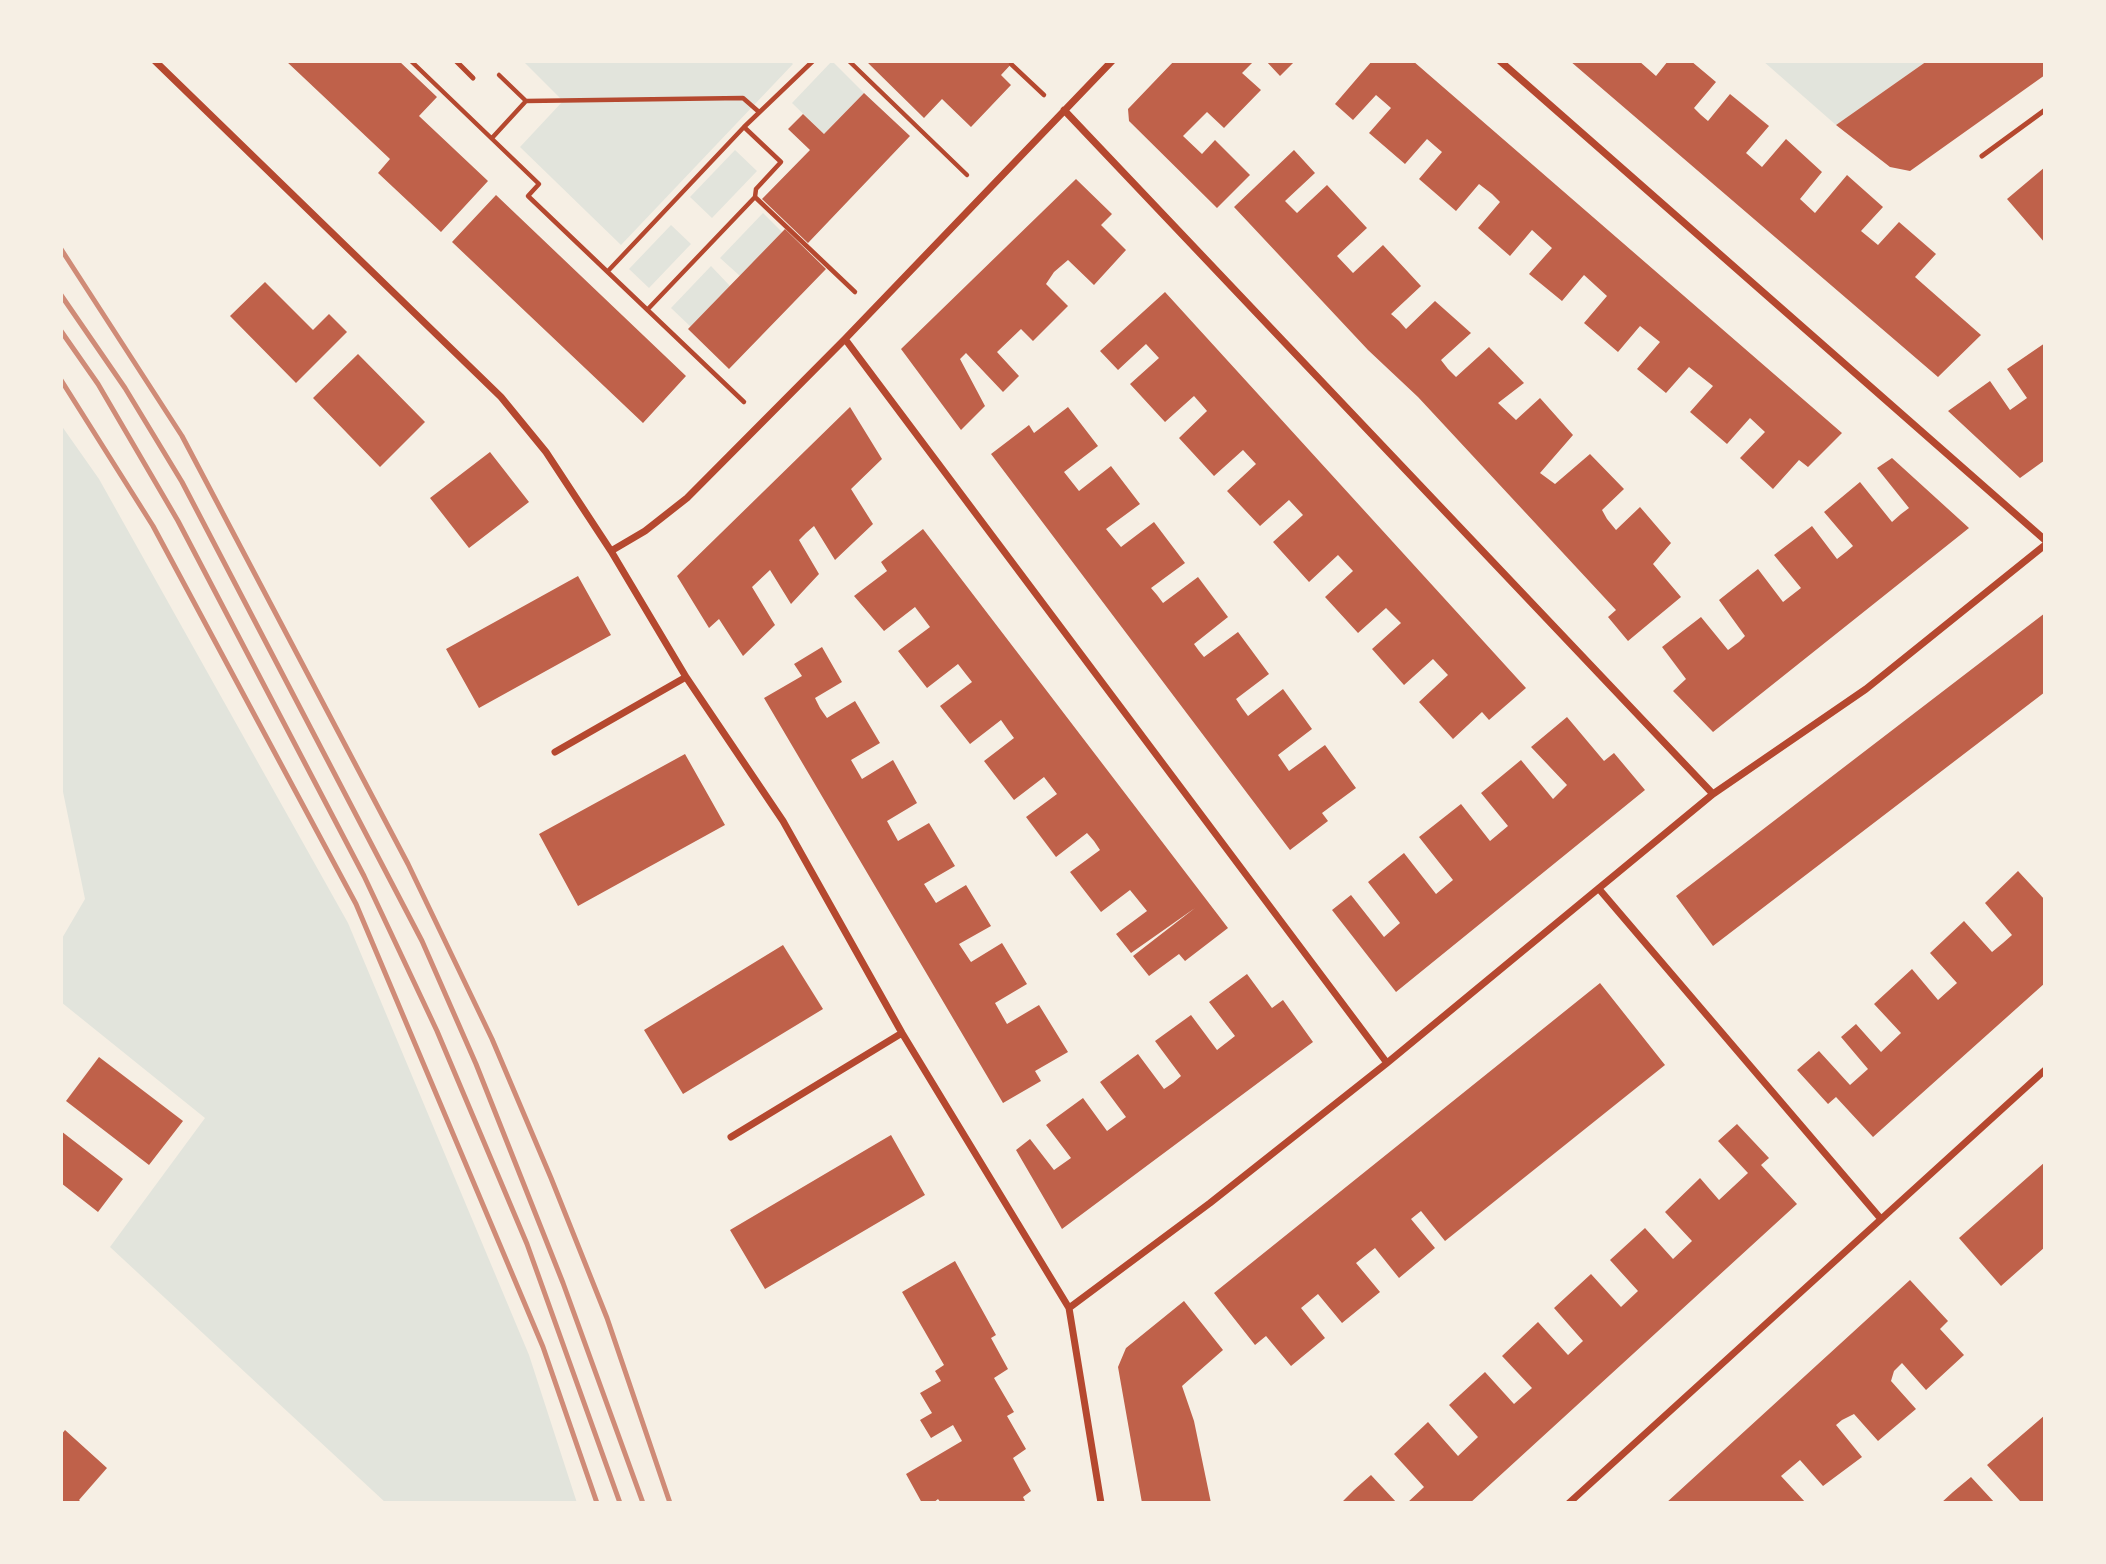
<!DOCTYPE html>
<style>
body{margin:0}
#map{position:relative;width:2106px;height:1564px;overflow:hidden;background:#f6efe4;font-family:Roboto,sans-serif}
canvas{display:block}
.frame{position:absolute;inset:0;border:63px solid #f6efe4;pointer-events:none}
</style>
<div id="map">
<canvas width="2106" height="1564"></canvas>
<div class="frame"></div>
</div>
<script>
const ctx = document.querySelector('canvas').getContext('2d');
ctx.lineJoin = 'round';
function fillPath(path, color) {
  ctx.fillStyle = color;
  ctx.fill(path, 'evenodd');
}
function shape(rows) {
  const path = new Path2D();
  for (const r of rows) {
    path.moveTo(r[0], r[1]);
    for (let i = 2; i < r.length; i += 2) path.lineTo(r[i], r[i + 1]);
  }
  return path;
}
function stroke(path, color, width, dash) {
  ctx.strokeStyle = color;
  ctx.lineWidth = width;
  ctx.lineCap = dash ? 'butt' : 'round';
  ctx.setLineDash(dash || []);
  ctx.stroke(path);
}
fillPath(shape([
 [523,61,790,61,793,64,621,245,520,147,563,101],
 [832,61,864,93,824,134,792,103],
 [1763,61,1927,61,1836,125],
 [735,150,757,171,712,218,690,197],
 [763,213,782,232,740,276,720,258],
 [671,225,691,244,649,288,629,269],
 [711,266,730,286,691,327,671,308],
 [61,425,99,479,348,923,529,1355,577,1503,386,1503,110,1247,205,1118,61,1002,61,940,85,899,61,782]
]), '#e2e4dc');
fillPath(shape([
 [286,61,399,61,437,97,419,116,488,181,441,232,378,173,390,159],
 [866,61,1014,61,1001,75,1011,85,971,127,942,99,924,118],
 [1174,61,1254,61,1242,73,1261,90,1224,128,1207,112,1183,136,1202,154,1215,140,1250,175,1217,208,1129,121,1128,109],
 [1266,61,1295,61,1280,76],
 [1372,61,1413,61,1842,433,1808,467,1799,460,1773,489,1740,458,1765,432,1750,418,1727,444,1690,412,1713,386,1689,367,1666,393,1637,369,1660,342,1640,326,1618,352,1584,323,1607,296,1584,275,1562,301,1529,274,1552,248,1532,230,1510,256,1478,228,1500,202,1492,194,1479,184,1456,211,1419,179,1442,152,1435,146,1427,139,1405,164,1369,133,1391,108,1383,101,1376,95,1353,120,1335,104],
 [1570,61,1639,61,1656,76,1668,61,1691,61,1716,82,1694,108,1701,115,1708,121,1730,94,1769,126,1746,153,1762,167,1786,139,1822,172,1800,199,1815,213,1847,175,1883,207,1861,231,1878,245,1899,222,1936,254,1915,277,1981,335,1938,377],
 [1927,61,2045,61,2045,75,1910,171,1890,167,1836,125],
 [864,93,910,136,808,243,762,199,810,150,788,129,803,114,824,134],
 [1294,150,1315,173,1285,201,1297,213,1327,185,1367,228,1337,256,1353,273,1383,245,1421,286,1391,314,1399,321,1406,329,1435,301,1471,333,1441,360,1448,369,1456,377,1489,347,1524,383,1498,403,1516,420,1540,398,1573,435,1540,473,1555,484,1590,454,1624,489,1602,510,1607,519,1616,530,1640,507,1671,543,1653,564,1681,597,1628,641,1608,617,1616,610,1418,397,1368,350,1234,207],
 [2045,167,2045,243,2007,199],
 [1076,179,1112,214,1101,225,1126,250,1094,285,1068,260,1054,272,1046,284,1068,306,1033,341,1021,329,997,352,1019,376,1003,392,966,353,960,359,985,406,961,430,901,349],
 [496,195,686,376,643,423,452,242],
 [785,229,826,269,729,369,688,329],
 [265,282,313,330,329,314,347,332,296,383,230,316],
 [1165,292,1526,688,1489,720,1482,712,1453,739,1419,702,1448,675,1433,659,1404,685,1372,649,1401,623,1386,608,1358,633,1325,597,1353,571,1338,555,1309,582,1273,542,1303,515,1289,500,1260,526,1227,491,1256,464,1243,450,1214,476,1179,438,1207,411,1201,404,1194,396,1165,422,1130,384,1159,358,1146,344,1118,370,1100,351],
 [2045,343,2045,460,2020,478,1948,411,1990,381,2010,410,2027,398,2007,369],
 [358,354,425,422,380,467,313,398],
 [850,407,882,459,851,489,873,524,835,560,814,526,806,533,799,540,819,574,791,604,770,570,752,587,775,625,743,656,719,619,709,628,677,576],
 [1068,407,1098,446,1064,472,1079,491,1111,466,1140,504,1106,529,1121,547,1154,522,1185,563,1151,588,1157,595,1163,603,1198,577,1228,617,1194,644,1199,651,1204,657,1238,632,1269,674,1236,699,1242,708,1248,716,1283,689,1312,729,1278,755,1289,771,1325,745,1356,788,1322,813,1328,821,1290,850,991,454,1029,425,1034,433],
 [490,452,529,502,469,548,430,498],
 [1892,458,1969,528,1713,732,1673,691,1686,679,1662,647,1701,617,1728,650,1739,642,1745,636,1719,600,1758,569,1783,602,1801,588,1774,555,1812,526,1837,559,1846,552,1853,546,1824,512,1860,482,1892,522,1901,514,1909,508,1877,468],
 [923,529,1228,928,1185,961,1179,954,1149,976,1133,956,1195,908,1131,953,1116,934,1147,911,1130,890,1101,912,1070,872,1100,850,1094,841,1087,833,1056,857,1026,817,1057,794,1044,777,1014,800,984,761,1014,738,1008,730,1001,720,970,744,940,706,972,682,958,664,927,688,898,651,930,627,915,607,884,631,854,596,887,571,881,562],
 [578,576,611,635,479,708,446,649],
 [2045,613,2045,692,1713,946,1676,896],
 [822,647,842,682,815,698,820,708,827,718,855,701,880,743,851,760,862,779,893,760,917,803,887,821,898,841,929,823,955,866,924,884,936,903,966,885,991,926,959,944,971,962,1002,943,1027,984,995,1003,1007,1024,1039,1005,1068,1052,1035,1071,1041,1081,1003,1103,764,698,802,676,794,664],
 [1567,717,1604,761,1614,753,1645,790,1396,992,1332,910,1351,895,1384,937,1400,923,1368,882,1404,853,1436,894,1453,880,1419,837,1461,804,1490,841,1508,826,1481,793,1521,760,1553,799,1567,785,1531,747],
 [685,754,725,825,578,906,539,834],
 [2018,871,2045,900,2045,983,1873,1137,1836,1097,1828,1104,1797,1070,1819,1051,1850,1085,1868,1069,1841,1037,1856,1024,1881,1052,1901,1033,1874,1004,1912,969,1938,1000,1957,983,1930,953,1964,921,1992,952,2003,943,2012,935,1985,903],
 [783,945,823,1009,683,1094,644,1030],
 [1247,974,1272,1008,1283,1000,1313,1042,1062,1229,1016,1150,1030,1139,1054,1170,1071,1158,1046,1125,1083,1098,1107,1131,1126,1117,1100,1082,1138,1054,1164,1089,1173,1083,1181,1076,1155,1041,1191,1015,1217,1050,1235,1036,1209,1002],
 [1600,983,1665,1065,1445,1241,1421,1211,1411,1219,1435,1248,1399,1278,1375,1248,1356,1263,1380,1292,1342,1323,1318,1294,1301,1308,1325,1338,1291,1366,1266,1336,1255,1345,1214,1293],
 [99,1057,183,1121,149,1165,66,1101],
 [1737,1124,1769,1158,1761,1165,1797,1204,1470,1503,1407,1503,1424,1487,1394,1454,1428,1422,1458,1456,1478,1437,1449,1405,1485,1372,1514,1404,1532,1388,1502,1356,1538,1322,1568,1355,1583,1341,1554,1308,1591,1274,1621,1307,1638,1291,1610,1260,1645,1228,1673,1259,1692,1241,1665,1212,1700,1178,1719,1200,1748,1173,1718,1141],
 [61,1131,123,1179,98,1212,61,1183],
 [891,1135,925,1195,765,1289,730,1230],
 [2045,1162,2045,1247,2001,1286,1959,1238],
 [955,1261,996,1335,991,1338,1008,1369,994,1378,1014,1412,1007,1416,1026,1449,1013,1458,1031,1491,1023,1497,1026,1503,941,1503,938,1499,933,1503,922,1503,906,1474,962,1441,953,1425,931,1438,920,1420,932,1413,920,1393,941,1381,935,1371,944,1365,902,1292],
 [1910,1280,1948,1321,1940,1329,1964,1355,1926,1390,1902,1363,1894,1371,1891,1381,1916,1409,1878,1441,1854,1414,1842,1420,1836,1425,1862,1457,1823,1486,1800,1460,1781,1476,1806,1503,1666,1503],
 [1184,1301,1223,1350,1182,1386,1194,1421,1211,1503,1142,1503,1118,1367,1126,1348],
 [2045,1415,2045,1503,2018,1503,2020,1501,1987,1465],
 [65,1430,107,1468,79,1500,82,1503,61,1503,61,1435],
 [1371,1475,1397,1503,1341,1503,1354,1490],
 [1971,1477,1995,1503,1941,1503,1953,1492]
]), '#bf614a');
stroke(shape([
 [411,61,539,184,528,196,744,402],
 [849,61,967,175],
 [1011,64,1044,95],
 [499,75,526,101,743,98,759,112],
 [492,138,526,101],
 [755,197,855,292],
 [608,271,744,127,813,61],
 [648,309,755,197,756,189,781,162,744,127]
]), '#b5482f', 4.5);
stroke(shape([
 [456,61,473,78],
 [1982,156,2045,110]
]), '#b5482f', 5);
stroke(shape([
 [155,61,501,397,546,452,611,551,686,677,783,821,902,1033,1069,1308,1101,1503],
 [1500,61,2045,540],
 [1064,110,1713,794],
 [845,339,1387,1063],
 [611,551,645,531,687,498,845,339,1112,61],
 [555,752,686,677],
 [1599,889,1881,1219],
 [731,1137,902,1033],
 [1069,1308,1210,1203,1387,1063,1713,794,1866,689,2045,545],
 [1569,1503,2045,1070]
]), '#b5482f', 7);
stroke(shape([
 [61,249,182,436,408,864,492,1039,551,1178,607,1318,670,1503],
 [61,295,125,388,182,482,422,941,476,1064,563,1283,643,1503],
 [61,331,98,384,178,521,364,876,437,1031,527,1244,620,1503],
 [61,380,153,526,356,904,543,1347,597,1503]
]), '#cf8b77', 5);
</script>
